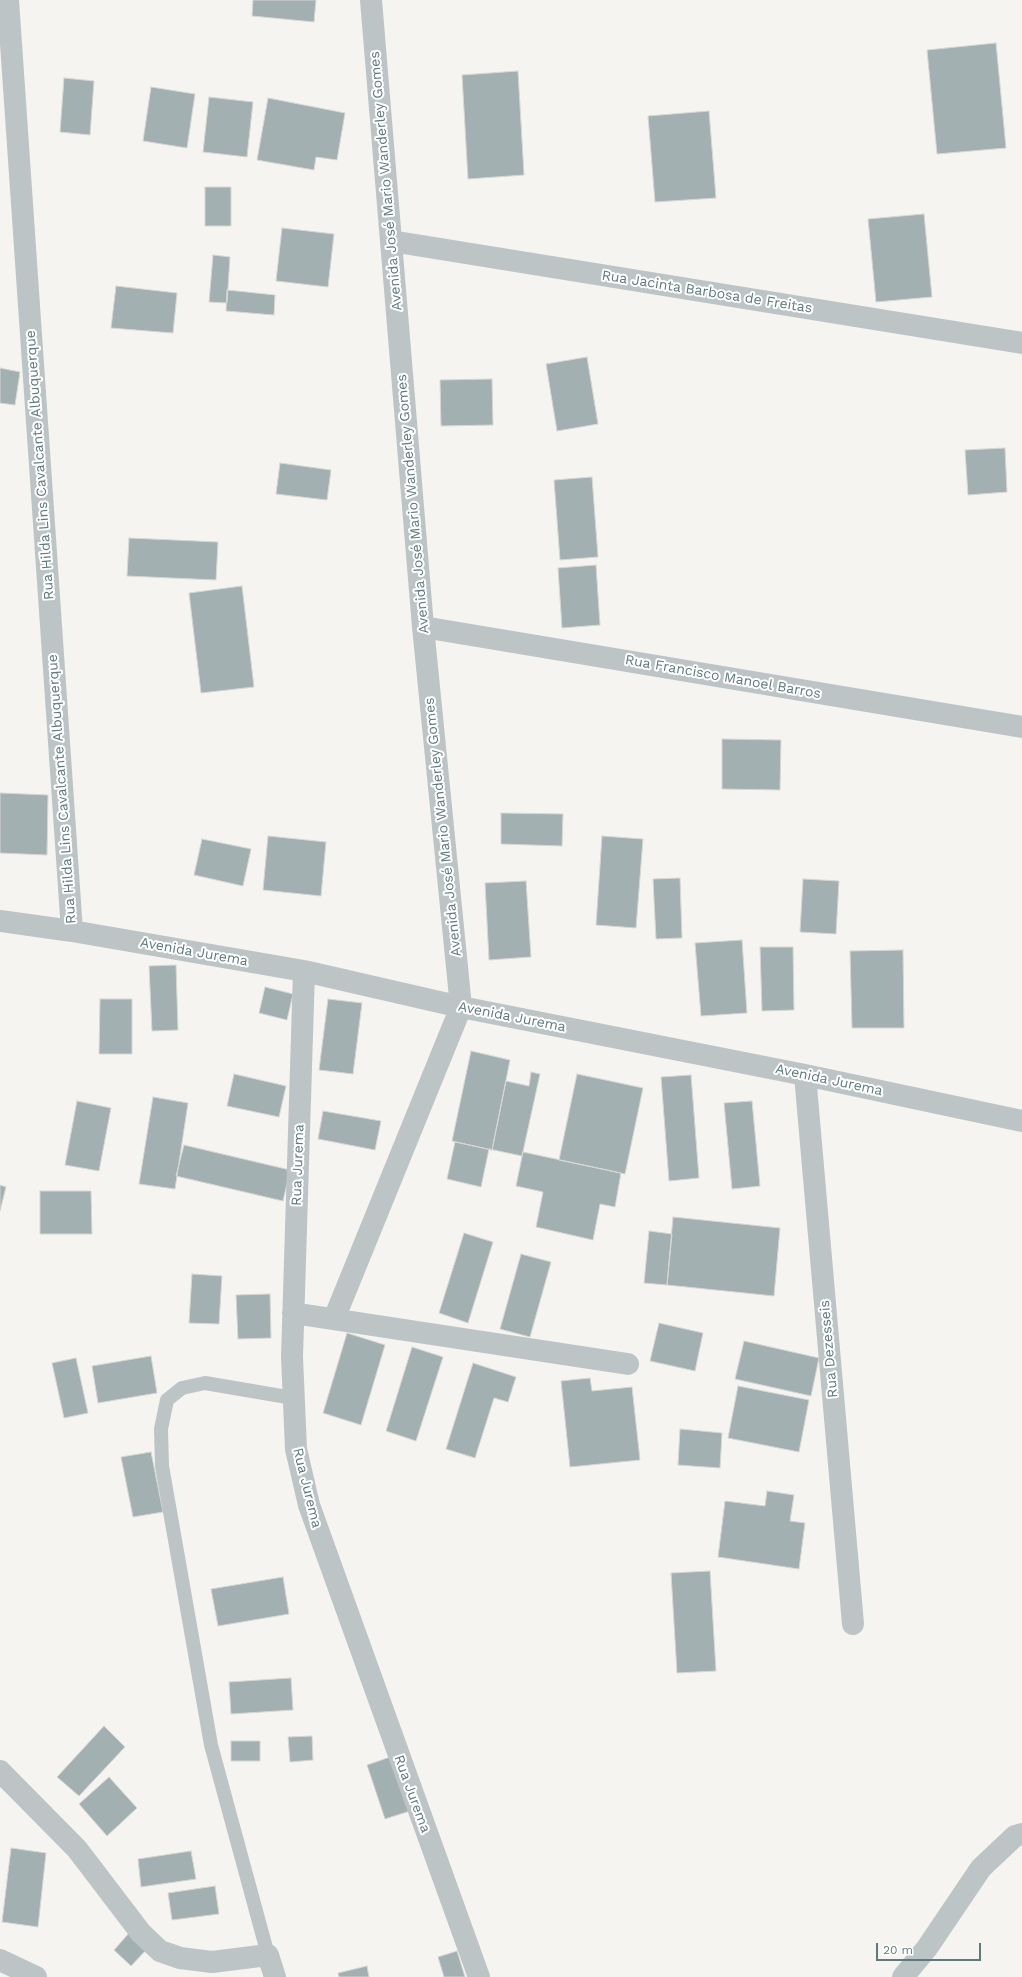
<!DOCTYPE html>
<meta charset="utf-8">
<style>
body{margin:0}
#map{position:relative;width:1022px;height:1977px;overflow:hidden;background:#f5f4f1;font-family:"Work Sans",sans-serif}
canvas{display:block}
.scale{position:absolute;left:876px;top:1943px;width:105px;height:18px;box-sizing:border-box;border:2px solid #5f797d;border-top:0;padding-left:5px;font-size:12px;line-height:14px;white-space:nowrap;color:#5f797d;-webkit-text-stroke:3px #fff;paint-order:stroke}
</style>
<div id="map">
<canvas width="1022" height="1977"></canvas>
<div class="scale">20 m</div>
</div>
<script>
const ctx = document.querySelector('canvas').getContext('2d');
ctx.lineJoin = 'round';
function fillPath(path, color) {
  ctx.fillStyle = color;
  ctx.fill(path, 'evenodd');
}
function shape(rows) {
  const path = new Path2D();
  for (const r of rows) {
    path.moveTo(r[0], r[1]);
    for (let i = 2; i < r.length; i += 2) path.lineTo(r[i], r[i + 1]);
  }
  return path;
}
function stroke(path, color, width, dash) {
  ctx.strokeStyle = color;
  ctx.lineWidth = width;
  ctx.lineCap = dash ? 'butt' : 'round';
  ctx.setLineDash(dash || []);
  ctx.stroke(path);
}
function write(font, color, halo, rows, align = 'center') {
  ctx.font = font + ' "Work Sans",sans-serif';
  ctx.lineWidth = 4;
  ctx.setLineDash([]);
  ctx.textBaseline = 'middle';
  ctx.strokeStyle = halo;
  ctx.fillStyle = color;
  for (const [text, x, y, turn = 0] of rows) {
    ctx.save();
    ctx.translate(x, y);
    ctx.rotate((+turn || 0) * Math.PI / 180);
    ctx.textAlign = isNaN(turn) ? turn : align;
    if (halo) ctx.strokeText(text, 0, 0);
    ctx.fillText(text, 0, 0);
    ctx.restore();
  }
}
const building = shape([
 [253,0,316,0,314,22,252,16,253,0],
 [996,43,1006,148,937,154,927,50,996,43],
 [518,71,524,175,468,179,462,75,518,71],
 [64,78,94,81,90,135,60,132,64,78],
 [151,87,195,94,187,148,143,141,151,87],
 [209,97,253,102,247,157,203,152,209,97],
 [268,98,345,113,337,160,316,157,314,170,257,160,268,98],
 [709,111,716,198,655,202,648,116,709,111],
 [205,187,231,187,231,226,205,226,205,187],
 [924,214,932,297,876,302,868,219,924,214],
 [282,228,334,234,328,287,276,281,282,228],
 [213,255,230,257,227,303,209,302,213,255],
 [116,286,177,293,173,333,111,328,116,286],
 [227,290,275,295,274,315,226,311,227,290],
 [587,357,598,424,557,431,546,364,587,357],
 [0,368,20,372,15,405,0,403,0,368],
 [492,379,493,425,441,426,440,380,492,379],
 [1005,448,1007,492,968,495,965,450,1005,448],
 [280,463,331,470,327,500,276,494,280,463],
 [592,477,598,557,560,560,554,480,592,477],
 [129,538,218,542,216,580,127,576,129,538],
 [596,565,600,625,562,628,558,568,596,565],
 [242,586,254,687,201,693,189,593,242,586],
 [722,739,781,740,780,790,722,789,722,739],
 [0,793,48,795,47,855,0,853,0,793],
 [501,813,563,814,562,846,501,844,501,813],
 [268,836,326,842,321,896,263,890,268,836],
 [602,836,643,839,636,928,596,925,602,836],
 [202,839,251,849,243,886,194,875,202,839],
 [680,878,682,938,656,939,653,879,680,878],
 [803,879,839,881,836,934,800,932,803,879],
 [526,881,531,957,489,960,485,883,526,881],
 [742,940,747,1013,701,1016,695,943,742,940],
 [760,947,793,947,794,1010,762,1011,760,947],
 [903,950,904,1028,852,1028,850,951,903,950],
 [176,965,178,1030,152,1031,149,966,176,965],
 [265,987,293,994,287,1020,259,1013,265,987],
 [100,999,132,999,132,1054,99,1054,100,999],
 [328,999,362,1003,353,1074,319,1070,328,999],
 [471,1051,510,1060,492,1150,452,1141,471,1051],
 [531,1072,540,1074,522,1156,489,1149,492,1150,506,1081,529,1086,531,1072],
 [234,1074,286,1086,279,1117,227,1106,234,1074],
 [577,1074,643,1088,625,1174,559,1160,577,1074],
 [691,1075,699,1178,669,1181,661,1077,691,1075],
 [153,1097,188,1103,175,1189,139,1184,153,1097],
 [77,1101,111,1108,99,1171,65,1165,77,1101],
 [752,1101,760,1186,732,1189,724,1103,752,1101],
 [323,1111,381,1121,375,1150,318,1139,323,1111],
 [455,1142,492,1150,489,1149,481,1187,447,1179,455,1142],
 [184,1145,290,1170,283,1201,176,1176,184,1145],
 [523,1152,621,1173,615,1207,600,1204,593,1240,536,1227,543,1192,516,1186,523,1152],
 [0,1185,6,1187,0,1211,0,1185],
 [40,1191,91,1191,92,1234,40,1234,40,1191],
 [673,1217,780,1228,774,1296,667,1285,673,1217],
 [649,1231,672,1234,667,1285,644,1283,649,1231],
 [464,1233,493,1242,468,1323,439,1313,464,1233],
 [521,1254,551,1262,530,1337,500,1329,521,1254],
 [192,1274,222,1276,219,1324,189,1323,192,1274],
 [270,1294,271,1338,238,1339,236,1295,270,1294],
 [659,1323,703,1333,695,1371,650,1361,659,1323],
 [347,1333,385,1345,361,1425,323,1413,347,1333],
 [744,1341,819,1358,811,1396,735,1379,744,1341],
 [412,1347,443,1357,416,1441,386,1431,412,1347],
 [151,1356,157,1393,98,1403,92,1366,151,1356],
 [76,1358,88,1413,64,1418,52,1363,76,1358],
 [473,1363,516,1377,508,1402,494,1398,475,1458,446,1449,473,1363],
 [590,1378,592,1391,632,1387,640,1460,570,1467,561,1381,590,1378],
 [738,1386,809,1400,799,1452,728,1438,738,1386],
 [680,1429,722,1433,720,1468,678,1465,680,1429],
 [151,1452,163,1512,133,1517,121,1457,151,1452],
 [767,1491,794,1495,790,1521,805,1523,799,1569,718,1557,725,1501,765,1506,767,1491],
 [710,1571,716,1671,677,1673,671,1573,710,1571],
 [283,1577,289,1614,218,1626,211,1589,283,1577],
 [291,1678,293,1710,231,1714,229,1682,291,1678],
 [104,1726,125,1747,79,1796,57,1777,104,1726],
 [312,1736,313,1760,290,1762,288,1737,312,1736],
 [231,1741,260,1741,260,1761,231,1761,231,1741],
 [393,1756,410,1811,385,1819,367,1765,393,1756],
 [109,1777,137,1808,107,1836,79,1804,109,1777],
 [11,1848,46,1853,38,1927,2,1922,11,1848],
 [191,1851,196,1879,141,1887,138,1859,191,1851],
 [215,1886,219,1914,172,1920,168,1893,215,1886],
 [130,1932,148,1948,131,1966,114,1950,130,1932],
 [457,1951,465,1977,444,1977,438,1957,457,1951],
 [367,1966,369,1977,339,1977,338,1973,367,1966]
]);
fillPath(building, '#a2b0b1');
stroke(building, '#d6d6d4', 1);
stroke(shape([
 [268,1955,211,1745,162,1466,161,1429,167,1400,182,1388,205,1383,293,1398]
]), '#bdc4c6', 14);
stroke(shape([
 [8,0,72,931],
 [391,241,1022,343],
 [423,627,1022,727],
 [0,921,72,931,304,971,461,1007,805,1075,1022,1121],
 [304,971,292,1357,296,1449,309,1505,479,1977],
 [805,1075,853,1624],
 [293,1313,628,1364],
 [334,1319,461,1007,423,627,371,0],
 [0,1771,77,1849,141,1933,160,1951,180,1958,212,1962,268,1955,275,1977],
 [0,1960,36,1977],
 [903,1977,927,1948,981,1868,1015,1836,1022,1834]
]), '#bdc4c6', 22);
write('14px', '#5f797d', '#fff', [
 ["Avenida José Mario Wanderley Gomes",386,181,-95],
 ["Rua Jacinta Barbosa de Freitas",707,292,9],
 ["Rua Hilda Lins Cavalcante Albuquerque",40,465,-94],
 ["Avenida José Mario Wanderley Gomes",413,504,-95],
 ["Rua Francisco Manoel Barros",723,677,10],
 ["Rua Hilda Lins Cavalcante Albuquerque",62,789,-94],
 ["Avenida José Mario Wanderley Gomes",443,827,-96],
 ["Avenida Jurema",194,952,10],
 ["Avenida Jurema",512,1017,11],
 ["Avenida Jurema",829,1080,12],
 ["Rua Jurema",298,1165,-88],
 ["Rua Dezesseis",829,1349,-95],
 ["Rua Jurema",307,1488,76],
 ["Rua Jurema",412,1794,70]
]);
</script>
